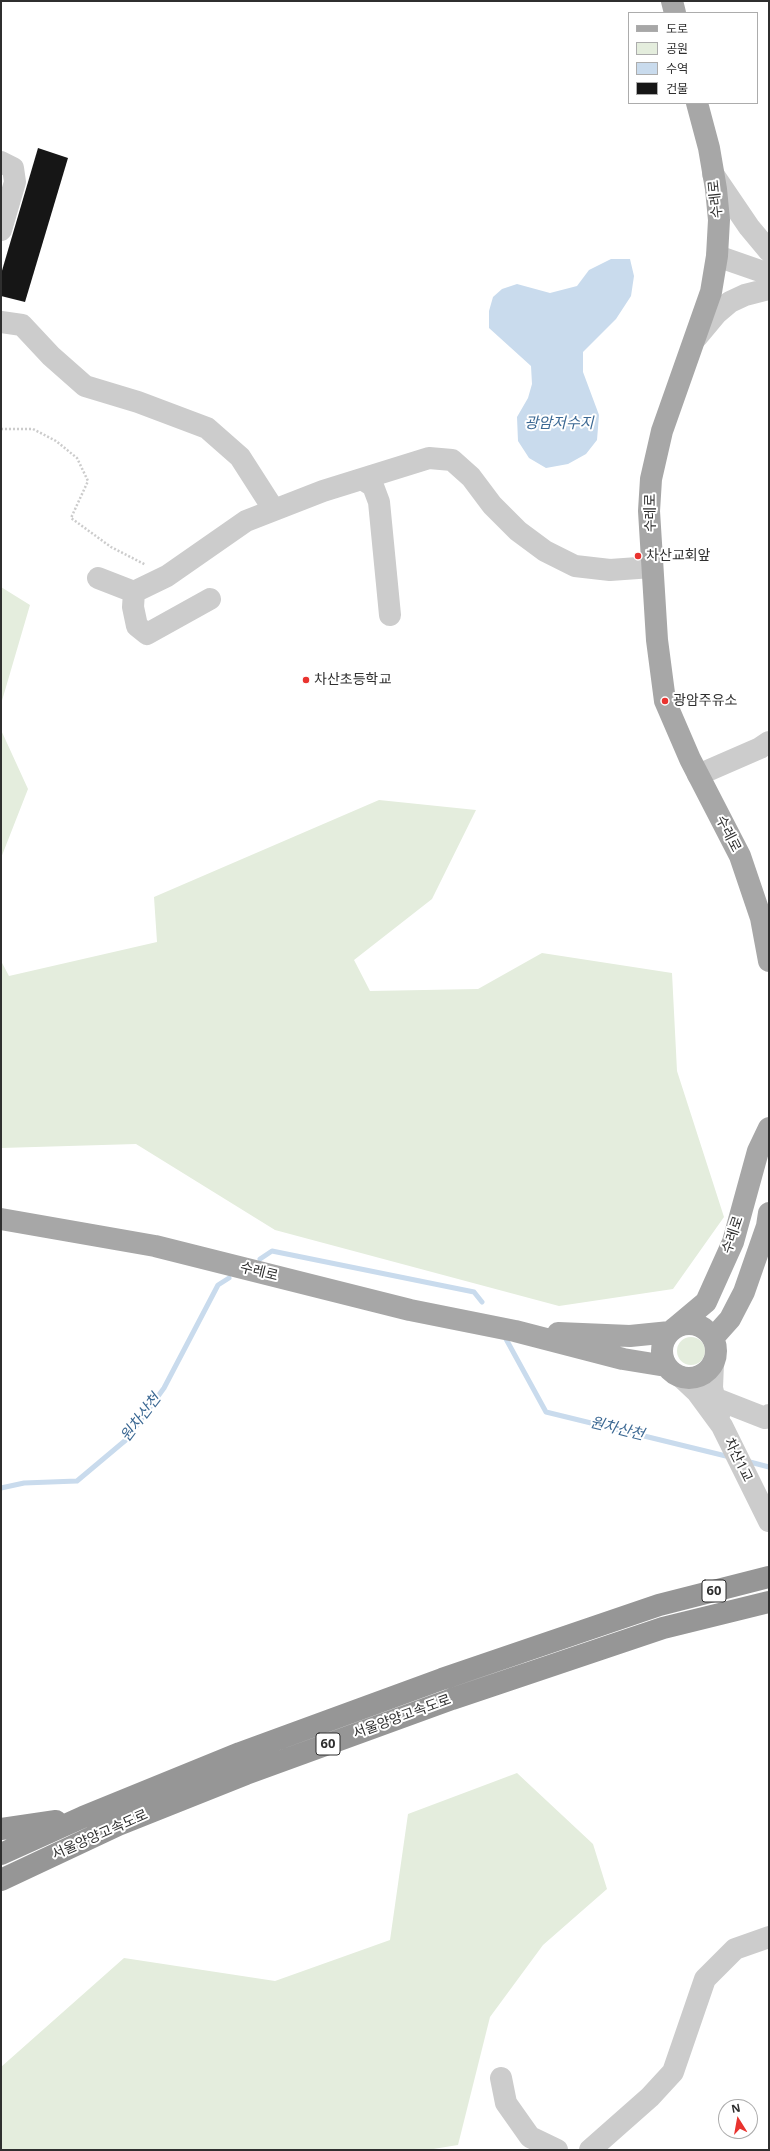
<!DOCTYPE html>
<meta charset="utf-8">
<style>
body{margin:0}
#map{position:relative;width:770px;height:2151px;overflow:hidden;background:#fff;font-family:"Noto Sans","Noto Sans KR",sans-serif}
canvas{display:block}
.frame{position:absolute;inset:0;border:2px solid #2f2f2f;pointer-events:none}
.legend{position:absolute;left:628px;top:12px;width:130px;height:92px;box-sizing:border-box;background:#fff;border:1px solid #acacac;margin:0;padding:5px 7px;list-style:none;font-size:12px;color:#2f2f2f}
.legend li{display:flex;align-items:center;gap:8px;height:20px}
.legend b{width:20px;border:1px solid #acacac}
.north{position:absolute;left:718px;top:2099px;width:40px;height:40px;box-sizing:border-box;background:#fff;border:1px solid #acacac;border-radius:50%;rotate:349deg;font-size:11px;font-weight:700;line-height:16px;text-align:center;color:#2f2f2f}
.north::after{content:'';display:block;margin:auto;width:14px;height:18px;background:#e9332f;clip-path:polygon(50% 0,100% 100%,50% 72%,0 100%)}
</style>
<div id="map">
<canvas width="770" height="2151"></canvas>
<div class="frame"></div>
<ul class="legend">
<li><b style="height:5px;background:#a7a7a7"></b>도로</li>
<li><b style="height:11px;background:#e4eddd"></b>공원</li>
<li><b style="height:11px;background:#c9dbed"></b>수역</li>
<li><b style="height:11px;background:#161616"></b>건물</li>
</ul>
<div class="north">N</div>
</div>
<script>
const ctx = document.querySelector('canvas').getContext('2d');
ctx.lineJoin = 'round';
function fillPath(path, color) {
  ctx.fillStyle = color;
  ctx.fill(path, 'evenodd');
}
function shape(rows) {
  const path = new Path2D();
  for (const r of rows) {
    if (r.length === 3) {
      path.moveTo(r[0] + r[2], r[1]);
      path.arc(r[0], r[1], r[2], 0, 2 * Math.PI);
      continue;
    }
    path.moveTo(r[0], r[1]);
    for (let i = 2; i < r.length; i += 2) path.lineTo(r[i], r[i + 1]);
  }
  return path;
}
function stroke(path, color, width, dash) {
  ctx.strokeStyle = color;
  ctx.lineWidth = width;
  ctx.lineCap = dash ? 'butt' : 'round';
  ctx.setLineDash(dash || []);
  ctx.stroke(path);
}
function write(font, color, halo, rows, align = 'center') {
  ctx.font = font + ' "Noto Sans","Noto Sans KR",sans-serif';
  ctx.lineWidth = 4;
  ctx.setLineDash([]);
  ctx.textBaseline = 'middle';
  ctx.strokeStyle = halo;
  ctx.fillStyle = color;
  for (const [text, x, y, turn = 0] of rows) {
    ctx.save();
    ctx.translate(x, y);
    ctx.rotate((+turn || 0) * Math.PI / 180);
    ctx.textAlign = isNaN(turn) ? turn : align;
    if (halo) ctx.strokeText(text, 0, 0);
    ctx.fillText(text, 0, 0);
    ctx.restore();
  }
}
fillPath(shape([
 [1,587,30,605,1,704],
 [1,730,28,789,1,858],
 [379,800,476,810,432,899,354,960,370,991,478,989,542,953,672,973,677,1071,724,1217,673,1289,559,1306,275,1230,136,1144,1,1148,1,961,9,976,157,942,154,897],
 [691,1351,14],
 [517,1773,593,1844,607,1889,543,1945,490,2017,458,2145,427,2150,1,2150,1,2067,124,1958,275,1981,390,1940,408,1814]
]), '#e4eddd');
fillPath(shape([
 [611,259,630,259,634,276,631,296,616,319,583,352,583,372,599,415,597,440,586,454,568,464,546,468,529,458,518,441,517,417,528,398,532,384,531,366,489,328,489,311,493,297,502,289,517,284,550,293,577,286,589,270]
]), '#c9dbed');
stroke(shape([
 [260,1259,272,1251,474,1292,482,1302],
 [506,1339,546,1412,730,1457],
 [746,1461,769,1467],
 [1,1488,24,1483,77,1481,127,1439,164,1388,218,1285,229,1278]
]), '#c9dbed', 5);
fillPath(shape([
 [38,148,68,158,25,302,1,296,1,274]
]), '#161616');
stroke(shape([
 [1,429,33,429,56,441,77,458,88,481,71,518,111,547,146,565]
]), '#ccc', 2.5, [2, 2]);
stroke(shape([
 [1,162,13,168,15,182,1,230],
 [713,174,749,227,769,251],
 [717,256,769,274],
 [1,322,22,325,51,356,85,386,138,402,207,428,240,457,274,510],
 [697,337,717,313,730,302,745,295,769,289],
 [362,479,373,486,379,502,390,615],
 [98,578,134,592,167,576,246,521,323,491,429,458,452,460,471,477,492,505,518,531,545,551,575,566,610,570,652,567],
 [134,592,133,607,137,626,147,634,210,599],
 [698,775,760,748,769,742],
 [713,1363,712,1388,719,1416],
 [681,1377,697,1392,722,1426,769,1521],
 [714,1398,765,1418,769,1415],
 [501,2078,506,2103,530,2137,557,2150],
 [590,2150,650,2097,673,2072,705,1979,735,1949,769,1937]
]), '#ccc', 22);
stroke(shape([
 [672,1,675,13],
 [697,103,709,148,716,189,719,220,717,256,711,292,662,431,651,479,649,511,657,640,665,701,690,759,740,856,761,918,769,961],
 [1,1219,155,1246,410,1310,515,1331,623,1359,666,1366],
 [689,1351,27],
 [675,1328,706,1302,733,1242,758,1151,769,1128],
 [558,1333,630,1336,670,1332],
 [713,1338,730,1319,744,1292,767,1226,769,1213]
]), '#a7a7a7', 22);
stroke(shape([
 [1,1829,56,1821],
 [1,1854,83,1817,240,1753,442,1679,659,1605,769,1577],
 [1,1880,118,1825,246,1774,452,1699,663,1628,769,1602]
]), '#969696', 22);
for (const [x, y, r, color] of [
 [638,556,4,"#e9332f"],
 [306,680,4,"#e9332f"],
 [665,701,4,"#e9332f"]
]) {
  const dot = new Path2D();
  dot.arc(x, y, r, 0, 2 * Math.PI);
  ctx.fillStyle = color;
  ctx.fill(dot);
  stroke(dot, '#fff', 1.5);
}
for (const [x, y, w] of [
 [714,1591,24],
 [328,1744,24]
]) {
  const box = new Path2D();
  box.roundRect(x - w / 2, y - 11, w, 22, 3);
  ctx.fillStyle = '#fff';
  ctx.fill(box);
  stroke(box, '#2f2f2f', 1);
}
write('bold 13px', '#2f2f2f', null, [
 ["60",714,1591],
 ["60",328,1744]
]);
write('14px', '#2f2f2f', '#fff', [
 ["수레로",716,199,-96],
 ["수레로",651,513,-90],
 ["수레로",728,834,63],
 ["수레로",733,1235,-71],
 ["수레로",259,1272,14],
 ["차산1교",738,1460,64],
 ["서울양양고속도로",402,1717,-20],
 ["서울양양고속도로",100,1835,-24]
]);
write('14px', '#2f2f2f', '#fff', [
 ["차산교회앞",646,556],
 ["차산초등학교",314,680],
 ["광암주유소",673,701]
], 'left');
write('italic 15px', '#3b6893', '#fff', [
 ["광암저수지",559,424],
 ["원차산천",141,1418,-53],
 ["원차산천",617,1429,14]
]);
</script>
